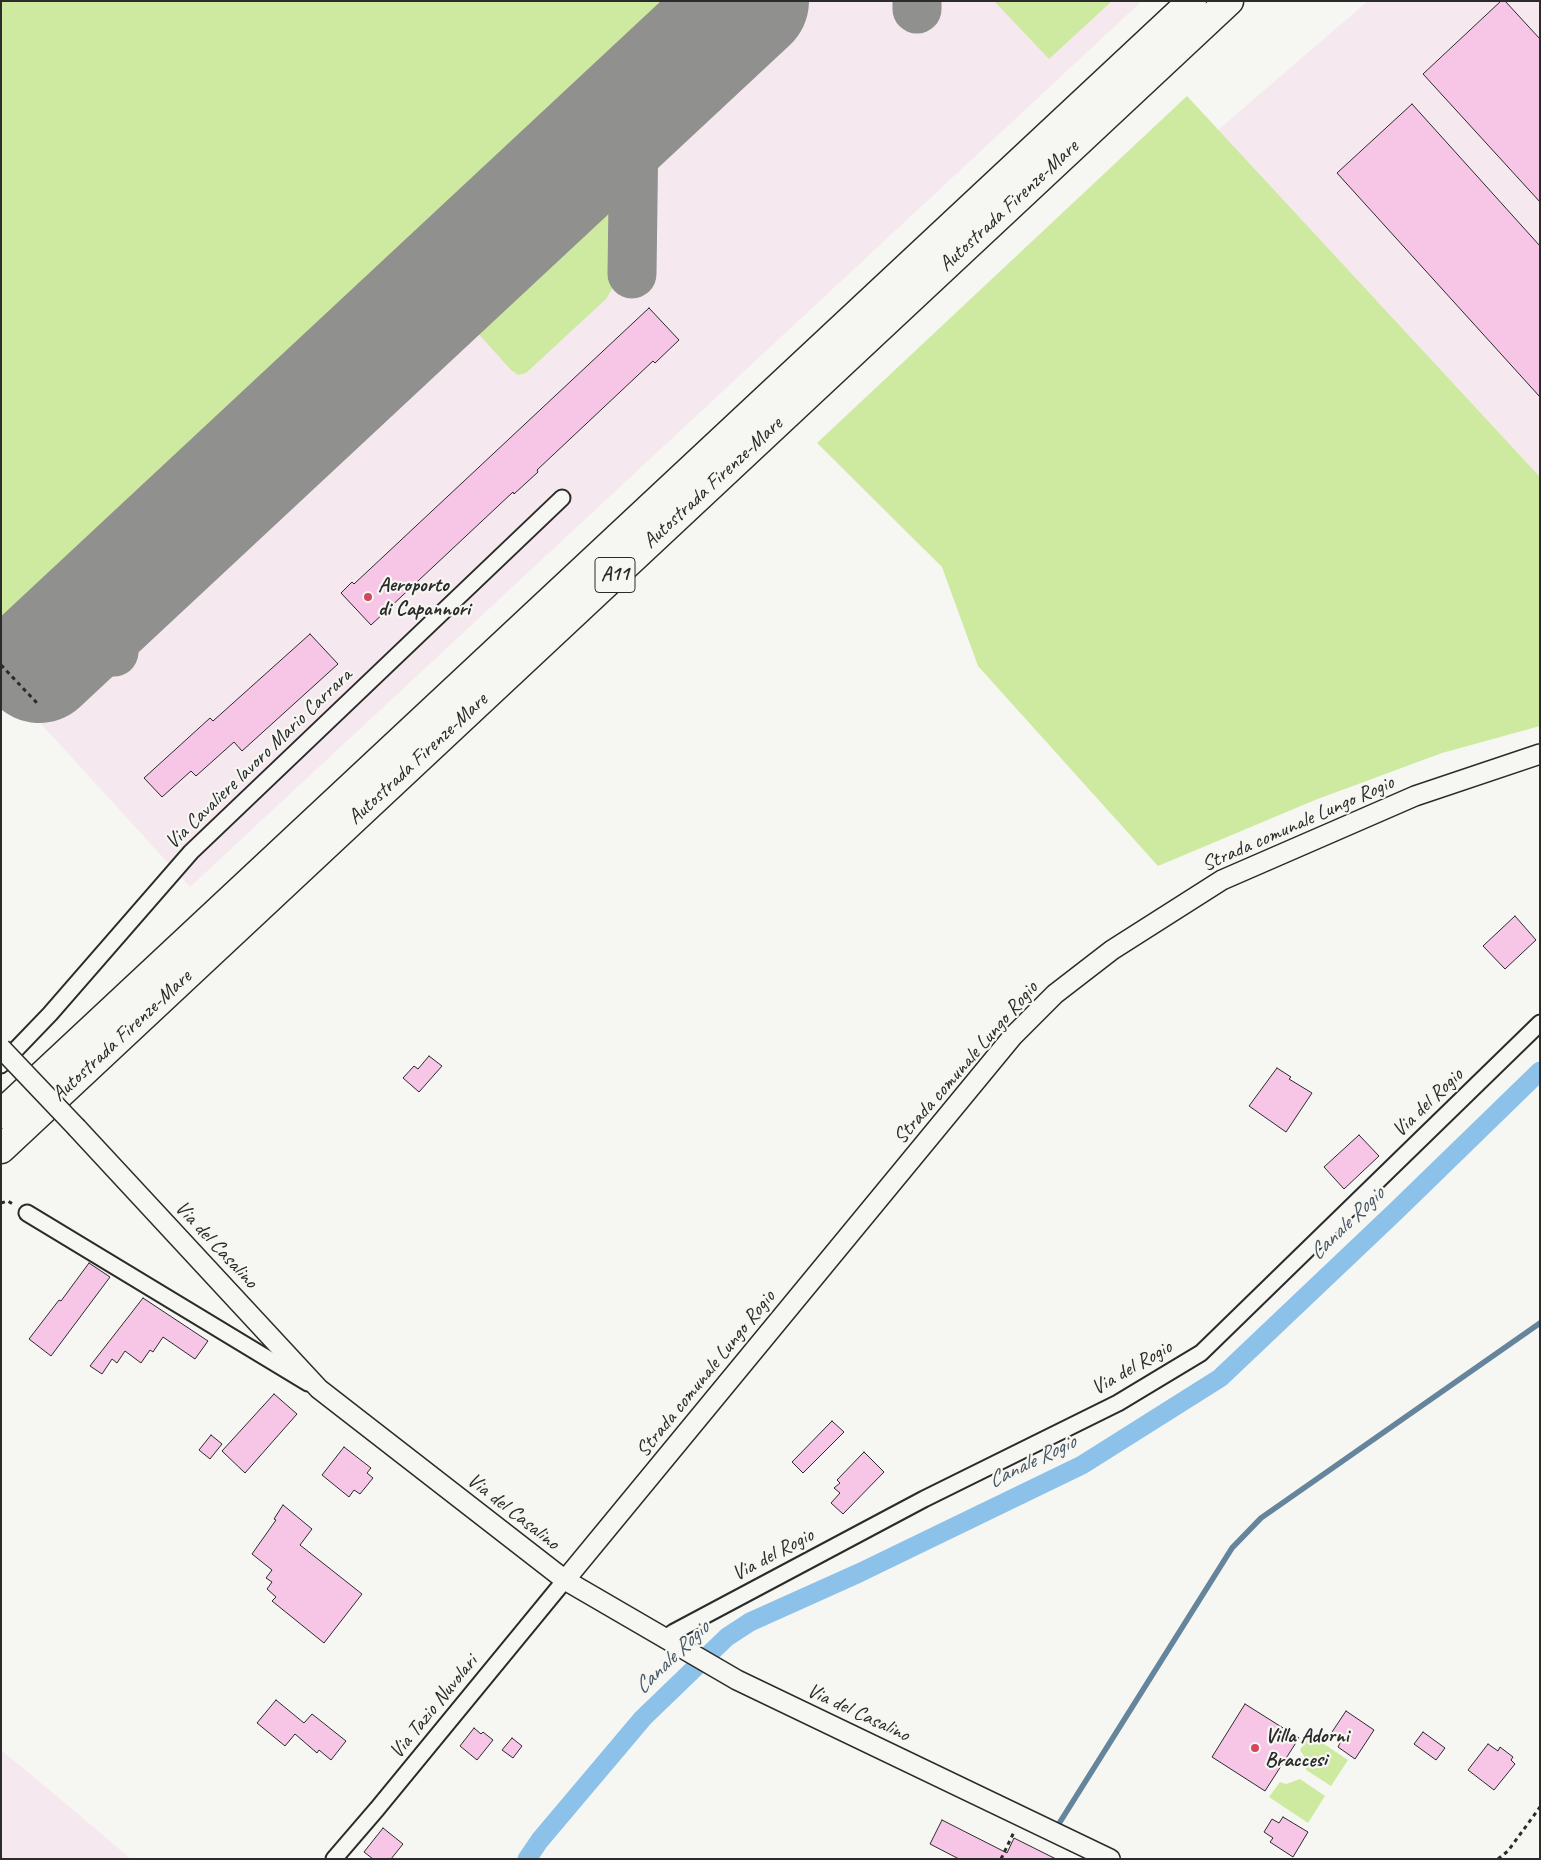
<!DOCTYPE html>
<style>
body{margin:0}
#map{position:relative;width:1541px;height:1860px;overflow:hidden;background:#f6f6f2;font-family:Caveat,sans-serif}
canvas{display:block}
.frame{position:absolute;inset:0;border:2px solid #2b2b2b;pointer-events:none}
</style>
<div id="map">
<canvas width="1541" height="1860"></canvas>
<div class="frame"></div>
</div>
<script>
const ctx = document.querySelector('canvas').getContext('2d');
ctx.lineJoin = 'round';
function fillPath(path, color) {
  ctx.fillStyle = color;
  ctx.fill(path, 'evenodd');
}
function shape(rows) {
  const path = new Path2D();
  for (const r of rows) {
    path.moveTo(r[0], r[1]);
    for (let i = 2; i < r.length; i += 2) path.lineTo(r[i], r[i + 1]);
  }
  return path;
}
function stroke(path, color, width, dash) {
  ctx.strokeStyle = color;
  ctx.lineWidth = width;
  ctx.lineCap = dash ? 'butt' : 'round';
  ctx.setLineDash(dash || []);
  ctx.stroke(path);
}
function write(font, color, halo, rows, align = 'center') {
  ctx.font = font + ' Caveat,sans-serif';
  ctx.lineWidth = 4.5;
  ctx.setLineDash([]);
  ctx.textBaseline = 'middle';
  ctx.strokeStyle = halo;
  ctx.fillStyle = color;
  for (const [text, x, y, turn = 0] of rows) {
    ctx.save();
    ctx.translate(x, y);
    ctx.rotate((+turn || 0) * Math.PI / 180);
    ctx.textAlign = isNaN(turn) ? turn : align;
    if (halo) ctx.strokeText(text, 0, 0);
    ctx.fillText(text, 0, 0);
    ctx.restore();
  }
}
fillPath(shape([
 [541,1,1142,1,190,887,1,680,1,506],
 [1368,1,1540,1,1540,477,1218,130],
 [1,1750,59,1798,131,1859,1,1859]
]), '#f6e8ef');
fillPath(shape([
 [1,1,701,1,8,649,1,642],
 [994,1,1112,1,1049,59],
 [1187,96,1540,477,1540,726,1442,753,1315,800,1158,866,978,666,942,567,817,443],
 [611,169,618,172,620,180,614,283,612,289,606,299,526,373,518,375,511,370,457,310,601,174],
 [1309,1734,1348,1760,1331,1786,1306,1770,1304,1756,1300,1750],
 [1300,1779,1325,1796,1308,1823,1269,1797,1280,1782,1286,1784]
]), '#ceeaa1');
stroke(shape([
 [1060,1822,1232,1548,1261,1518,1540,1323]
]), '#65859d', 5.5);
stroke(shape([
 [527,1859,540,1840,643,1718,727,1637,750,1622,859,1573,1082,1465,1220,1378,1396,1211,1540,1071]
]), '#8cc1e9', 19);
stroke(shape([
 [917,1,917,9],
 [580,159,599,154,611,155,618,157,633,175],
 [632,274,634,128,649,95],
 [85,619,114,652]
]), '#90908e', 49);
stroke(shape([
 [39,663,749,1]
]), '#90908e', 120);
const building = shape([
 [1501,1,1505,1,1540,39,1540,202,1423,74,1501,1],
 [1412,104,1540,246,1540,397,1337,173,1412,104],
 [649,308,679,340,655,363,653,361,537,470,538,472,514,494,513,492,371,625,341,593,352,582,354,584,649,308],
 [310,634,338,664,242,751,234,742,196,776,191,771,162,797,144,778,210,718,213,721,310,634],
 [1515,916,1536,940,1505,969,1483,946,1515,916],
 [429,1056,442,1066,419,1092,403,1078,414,1066,418,1069,429,1056],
 [1277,1068,1291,1077,1289,1079,1312,1093,1286,1132,1249,1106,1277,1068],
 [1359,1135,1379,1156,1344,1189,1324,1167,1359,1135],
 [89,1263,110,1277,51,1356,29,1339,59,1300,61,1301,89,1263],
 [143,1298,208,1341,195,1359,163,1337,153,1352,150,1350,141,1363,125,1351,117,1363,112,1359,102,1374,90,1366,143,1298],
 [274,1394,297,1414,245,1473,222,1451,274,1394],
 [832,1421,844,1432,803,1473,792,1462,832,1421],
 [211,1435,222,1444,210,1459,199,1450,211,1435],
 [344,1447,371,1468,367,1473,373,1478,360,1494,354,1490,349,1497,322,1475,344,1447],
 [864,1452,884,1472,843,1514,831,1503,840,1493,834,1488,840,1483,837,1480,864,1452],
 [283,1505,312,1529,300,1545,362,1594,324,1643,272,1601,276,1597,267,1589,272,1582,266,1578,272,1570,252,1554,276,1520,274,1519,283,1505],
 [276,1700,304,1723,312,1714,346,1741,331,1760,319,1750,317,1753,295,1734,285,1746,257,1723,276,1700],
 [1245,1704,1299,1738,1265,1791,1212,1757,1245,1704],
 [1346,1711,1374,1730,1355,1759,1338,1747,1342,1739,1332,1732,1346,1711],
 [474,1728,481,1734,483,1732,493,1740,477,1760,460,1746,474,1728],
 [1423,1732,1445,1748,1436,1760,1414,1744,1423,1732],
 [512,1738,522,1746,513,1758,502,1750,512,1738],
 [1488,1744,1498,1751,1500,1747,1513,1757,1511,1760,1515,1764,1494,1790,1468,1770,1488,1744],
 [1283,1817,1308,1832,1293,1857,1270,1842,1273,1838,1264,1832,1272,1819,1279,1823,1283,1817],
 [942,1820,1007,1853,1014,1838,1056,1859,959,1859,930,1844,942,1820],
 [383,1828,403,1844,391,1859,373,1859,364,1852,383,1828]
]);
fillPath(building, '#f7c6e7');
stroke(building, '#2b2b2b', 1);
const minor = shape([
 [1,1065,50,1014,191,852,562,498],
 [27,1213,308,1383],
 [664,1639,674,1632,924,1499,1118,1403,1201,1353,1540,1023],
 [334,1859,377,1809,565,1580]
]);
const tertiary = shape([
 [77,1128,319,1389,565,1580,737,1680,1110,1859],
 [565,1580,1013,1036,1055,994,1112,950,1222,880,1415,796,1540,754]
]);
const motorway = shape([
 [1,1114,1192,1],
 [1,1149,1229,1]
]);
stroke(minor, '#2b2b2b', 19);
stroke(tertiary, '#2b2b2b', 22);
stroke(motorway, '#2b2b2b', 31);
stroke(shape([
 [1,665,37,703],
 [1,1203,8,1201,14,1205],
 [1001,1859,1014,1832],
 [1498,1859,1508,1851,1540,1807]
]), '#2b2b2b', 3, [4, 4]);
stroke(minor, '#f6f6f2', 15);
stroke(tertiary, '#f6f6f2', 19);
stroke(motorway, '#f6f6f2', 28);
const tertiaryBridge = shape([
 [1,1048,77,1128]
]);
stroke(tertiaryBridge, '#2b2b2b', 22, []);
stroke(tertiaryBridge, '#f6f6f2', 19);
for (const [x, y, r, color] of [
 [368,597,5,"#d1495b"],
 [1255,1748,5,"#d1495b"]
]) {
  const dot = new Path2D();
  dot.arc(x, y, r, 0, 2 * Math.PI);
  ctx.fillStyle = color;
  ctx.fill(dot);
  stroke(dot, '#f6f6f2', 2);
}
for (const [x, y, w] of [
 [615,575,40]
]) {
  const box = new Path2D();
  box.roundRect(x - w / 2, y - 17.5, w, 35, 4);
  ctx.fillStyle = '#f6f6f2';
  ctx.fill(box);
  stroke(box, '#2b2b2b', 1);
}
write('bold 20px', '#2b2b2b', null, [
 ["A11",615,575]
]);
write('21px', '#2b2b2b', '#f6f6f2', [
 ["Autostrada Firenze-Mare",1009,206,-43],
 ["Autostrada Firenze-Mare",713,483,-43],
 ["Via Cavaliere lavoro Mario Carrara",259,759,-44],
 ["Autostrada Firenze-Mare",418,759,-43],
 ["Strada comunale Lungo Rogio",1298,824,-24],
 ["Autostrada Firenze-Mare",122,1036,-43],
 ["Strada comunale Lungo Rogio",966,1063,-49],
 ["Via del Rogio",1428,1103,-44],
 ["Via del Casalino",216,1245,47],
 ["Via del Rogio",1132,1368,-30],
 ["Strada comunale Lungo Rogio",706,1374,-51],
 ["Via del Casalino",513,1512,38],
 ["Via del Rogio",773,1555,-28],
 ["Via Tazio Nuvolari",434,1707,-51],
 ["Via del Casalino",858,1713,25]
]);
write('bold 21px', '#2b2b2b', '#f6f6f2', [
 ["Aeroporto",378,585],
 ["di Capannori",378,609],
 ["Villa Adorni",1265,1736],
 ["Braccesi",1265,1760]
], 'left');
write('italic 22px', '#485864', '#f6f6f2', [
 ["Canale Rogio",1347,1224,-44],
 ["Canale Rogio",1032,1462,-26],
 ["Canale Rogio",672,1658,-44]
]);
</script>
